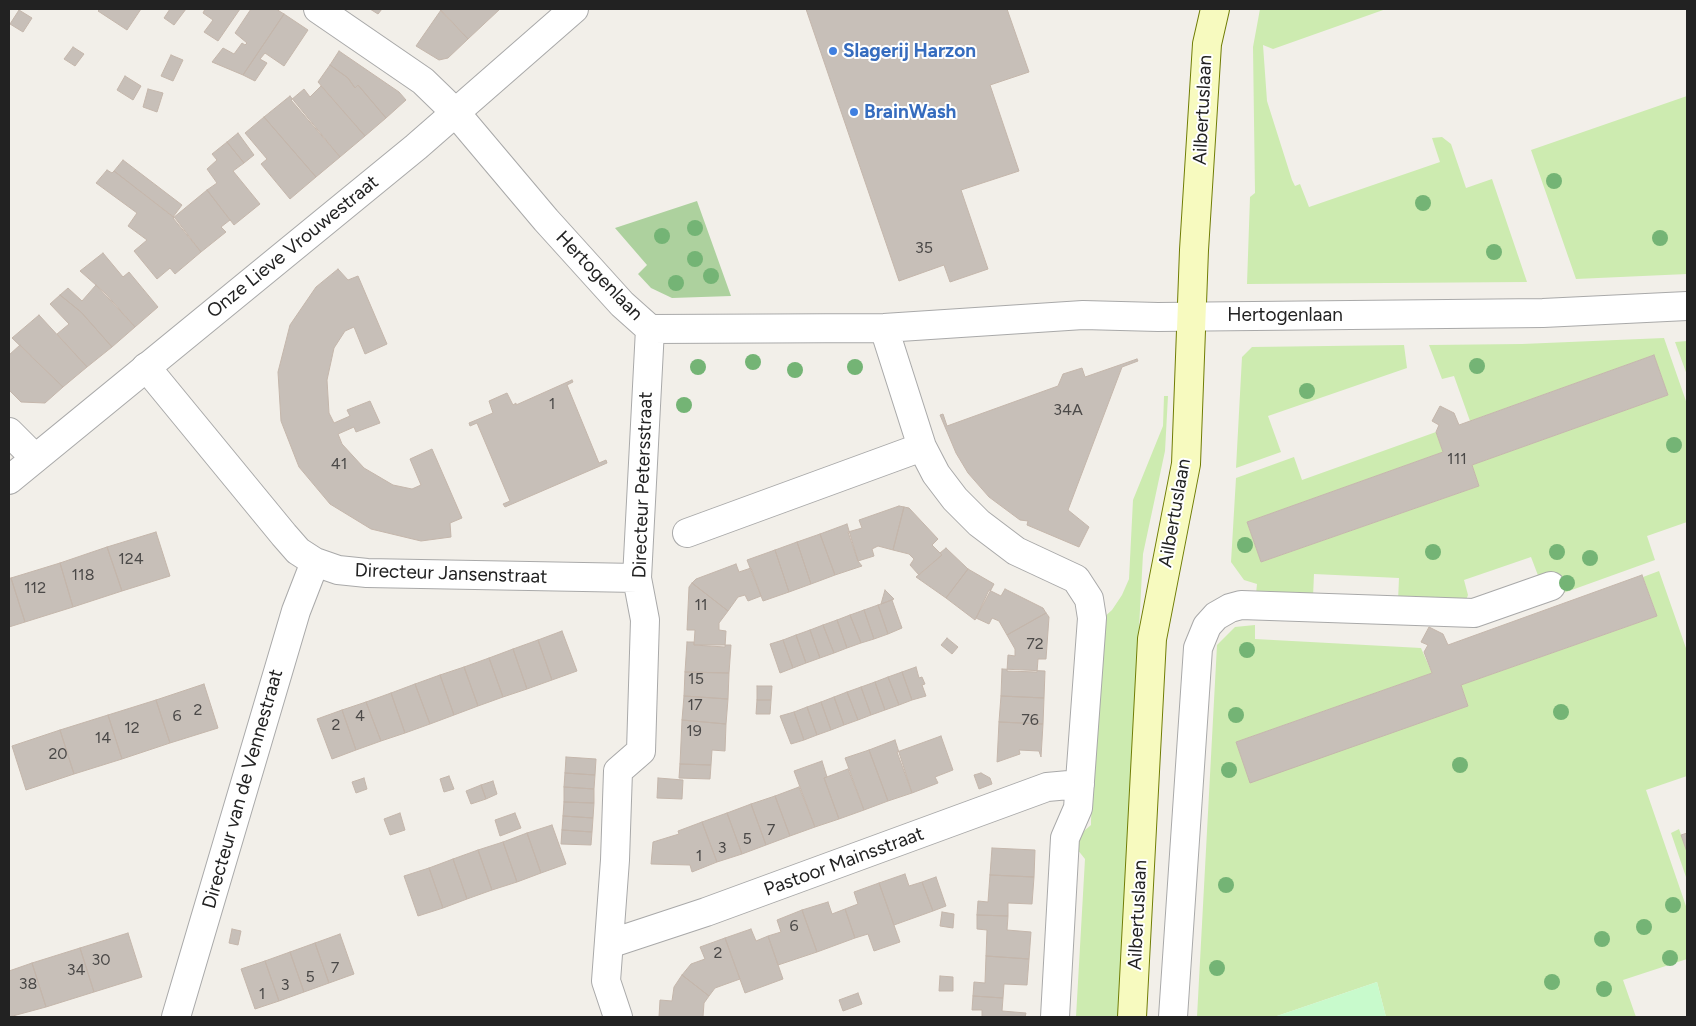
<!DOCTYPE html>
<style>
body{margin:0}
#map{position:relative;width:1696px;height:1026px;overflow:hidden;background:#f2efe9;font-family:Figtree,sans-serif}
canvas{display:block}
.frame{position:absolute;inset:0;border:10px solid #222;pointer-events:none}
</style>
<div id="map">
<canvas width="1696" height="1026"></canvas>
<div class="frame"></div>
</div>
<script>
const ctx = document.querySelector('canvas').getContext('2d');
ctx.lineJoin = 'round';
function fillPath(path, color) {
  ctx.fillStyle = color;
  ctx.fill(path, 'evenodd');
}
function shape(rows) {
  const path = new Path2D();
  for (const r of rows) {
    path.moveTo(r[0], r[1]);
    for (let i = 2; i < r.length; i += 2) path.lineTo(r[i], r[i + 1]);
  }
  return path;
}
function stroke(path, color, width, dash) {
  ctx.strokeStyle = color;
  ctx.lineWidth = width;
  ctx.lineCap = dash ? 'butt' : 'round';
  ctx.setLineDash(dash || []);
  ctx.stroke(path);
}
function write(font, color, halo, rows, align = 'center') {
  ctx.font = font + ' Figtree,sans-serif';
  ctx.lineWidth = 4;
  ctx.setLineDash([]);
  ctx.textBaseline = 'middle';
  ctx.strokeStyle = halo;
  ctx.fillStyle = color;
  for (const [text, x, y, turn = 0] of rows) {
    ctx.save();
    ctx.translate(x, y);
    ctx.rotate((+turn || 0) * Math.PI / 180);
    ctx.textAlign = isNaN(turn) ? turn : align;
    if (halo) ctx.strokeText(text, 0, 0);
    ctx.fillText(text, 0, 0);
    ctx.restore();
  }
}
fillPath(shape([
 [1260,9,1386,9,1273,49,1263,45,1267,101,1292,180,1295,186,1300,184,1309,207,1440,162,1432,138,1442,137,1451,144,1466,188,1492,179,1527,282,1247,284,1250,197,1255,193,1253,47],
 [1687,96,1687,274,1576,279,1531,150],
 [1664,338,1687,404,1687,522,1647,536,1655,560,1555,596,1539,578,1531,557,1464,580,1468,595,1464,605,1398,601,1399,578,1314,574,1313,597,1256,594,1257,584,1244,580,1231,562,1236,478,1294,457,1302,480,1436,432,1443,452,1247,522,1261,562,1479,486,1472,465,1668,395,1654,355,1470,421,1454,376,1442,379,1429,345,1522,344],
 [1687,341,1687,375,1675,342],
 [1404,345,1407,368,1268,416,1281,452,1236,468,1242,357,1252,347],
 [1164,396,1168,396,1165,451,1143,554,1118,1017,1076,1017,1085,859,1077,849,1078,836,1091,825,1091,820,1102,619,1112,610,1122,595,1129,579,1133,500,1163,426],
 [1659,571,1687,651,1687,776,1646,790,1687,909,1687,959,1623,980,1636,1017,1386,1017,1377,982,1274,1017,1197,1017,1217,645,1235,627,1255,625,1255,639,1421,648,1432,673,1236,742,1250,782,1468,706,1461,685,1657,616,1643,577],
 [1679,829,1687,852,1687,880,1671,833]
]), '#cdebb0');
fillPath(shape([
 [697,201,731,296,672,298,651,288,638,274,647,265,615,228]
]), '#add19e');
fillPath(shape([
 [1377,982,1386,1017,1274,1017]
]), '#c8facc');
const building = shape([
 [100,9,141,9,127,30,98,11,100,9],
 [170,9,186,9,174,25,164,18,170,9],
 [205,9,240,9,218,41,204,32,213,20,203,13,205,9],
 [251,9,276,9,284,14,243,75,212,62,223,48,234,54,242,43,245,45,247,43,235,33,251,9],
 [370,9,382,9,378,14,370,9],
 [439,9,500,9,468,39,439,9],
 [806,9,1007,9,1029,72,990,85,1019,171,961,190,988,269,950,282,944,265,899,281,806,9],
 [19,10,32,18,23,32,10,24,19,10],
 [441,10,468,39,448,58,439,60,416,46,441,10],
 [284,14,308,30,284,66,265,53,260,59,267,63,255,81,243,75,284,14],
 [73,47,84,54,75,66,64,59,73,47],
 [339,51,399,92,406,100,386,118,358,85,355,88,348,78,330,65,339,51],
 [171,55,183,60,173,81,161,76,171,55],
 [330,65,348,78,355,88,358,85,386,118,365,136,318,82,330,65],
 [125,76,141,86,133,100,117,90,125,76],
 [321,86,365,136,340,157,291,100,304,89,310,97,321,86],
 [148,89,163,93,157,112,143,107,148,89],
 [290,96,340,157,316,177,264,117,290,96],
 [264,117,316,177,290,199,261,164,267,159,245,133,264,117],
 [238,133,254,155,244,163,227,142,238,133],
 [227,142,244,163,233,171,260,204,234,225,207,190,217,183,207,169,217,160,212,154,227,142],
 [123,160,182,205,173,217,114,171,123,160],
 [107,170,112,173,114,171,175,218,201,252,175,274,170,268,157,279,134,251,147,240,128,226,137,213,96,183,107,170],
 [207,190,230,220,221,227,226,232,201,252,173,218,207,190],
 [103,253,123,277,129,272,158,307,135,327,105,293,80,271,103,253],
 [338,269,348,280,358,276,387,344,365,354,354,327,345,331,334,348,327,380,329,413,334,423,350,416,347,410,370,401,380,423,356,432,354,427,338,434,342,444,364,468,393,485,412,489,421,485,410,459,432,449,462,518,450,523,451,537,421,541,371,529,330,504,299,467,281,421,278,372,290,325,316,287,338,269],
 [96,285,135,327,112,347,81,312,60,295,68,288,82,301,96,285],
 [60,295,81,312,112,347,87,367,57,334,69,324,50,304,60,295],
 [39,315,87,367,63,387,12,338,39,315],
 [20,345,63,387,45,403,21,402,9,390,9,355,20,345],
 [1654,355,1668,395,1472,465,1479,486,1261,562,1247,522,1443,452,1436,432,1439,425,1432,421,1440,406,1454,413,1459,425,1654,355],
 [1137,359,1138,361,1122,367,1068,510,1089,527,1079,547,1027,525,1028,521,1020,520,989,497,968,473,956,453,940,415,943,414,947,426,1058,386,1063,374,1082,368,1085,377,1137,359],
 [572,380,573,382,567,385,599,463,606,460,607,463,505,507,503,504,510,501,477,423,470,426,469,423,493,413,489,401,507,393,513,405,516,403,516,405,572,380],
 [899,506,904,507,893,550,878,546,872,549,874,556,858,561,848,532,862,528,859,520,899,506],
 [904,507,909,508,938,539,932,545,942,555,919,575,910,565,914,559,909,554,893,550,904,507],
 [847,524,858,561,862,566,835,575,820,534,847,524],
 [156,532,170,576,122,591,107,547,156,532],
 [820,534,835,575,811,584,797,542,820,534],
 [797,542,811,584,789,592,775,550,797,542],
 [107,547,122,591,73,607,60,563,107,547],
 [946,548,968,569,946,598,916,577,942,555,940,553,946,548],
 [775,550,789,592,763,601,747,560,775,550],
 [60,563,73,607,25,622,11,578,60,563],
 [736,564,739,572,751,568,761,596,748,601,745,595,738,597,728,611,692,583,696,579,736,564],
 [968,569,994,584,975,620,946,598,968,569],
 [1642,575,1657,616,1461,685,1468,706,1250,783,1236,742,1432,673,1424,652,1428,645,1421,642,1429,627,1443,634,1448,645,1642,575],
 [11,578,25,622,9,627,9,579,11,578],
 [692,583,728,611,719,623,719,630,726,631,725,647,694,645,695,630,687,630,689,587,692,583],
 [1005,589,1043,608,1046,613,1007,635,999,621,992,618,989,624,976,618,989,590,1001,596,1005,589],
 [885,590,894,599,881,604,885,590],
 [892,600,902,628,888,634,878,605,892,600],
 [878,605,888,634,874,639,864,610,878,605],
 [864,610,874,639,861,643,850,615,864,610],
 [1046,613,1049,617,1046,659,1038,659,1037,672,1007,671,1008,655,1015,656,1015,649,1007,635,1046,613],
 [850,615,861,643,847,648,837,620,850,615],
 [837,620,847,648,834,653,823,625,837,620],
 [823,625,834,653,820,658,810,630,823,625],
 [810,630,820,658,806,663,796,635,810,630],
 [562,631,577,671,552,680,538,640,562,631],
 [796,635,806,663,793,668,783,640,796,635],
 [947,638,958,647,952,654,941,645,947,638],
 [538,640,552,680,527,689,513,649,538,640],
 [783,640,793,668,780,673,770,644,783,640],
 [687,642,694,642,694,645,731,645,729,673,685,672,687,642],
 [513,649,527,689,503,697,489,658,513,649],
 [489,658,503,697,478,706,464,667,489,658],
 [464,667,478,706,454,715,440,675,464,667],
 [916,667,919,678,922,677,925,684,922,685,926,696,912,700,902,672,916,667],
 [1002,669,1045,671,1044,698,1001,696,1002,669],
 [685,672,729,673,728,699,684,696,685,672],
 [902,672,912,700,899,705,888,677,902,672],
 [440,675,454,715,430,724,415,684,440,675],
 [888,677,899,705,885,710,875,682,888,677],
 [875,682,885,710,871,715,861,687,875,682],
 [204,684,218,728,170,743,156,700,204,684],
 [415,684,430,724,405,733,391,693,415,684],
 [757,686,772,686,771,700,757,700,757,686],
 [861,687,871,715,858,720,847,692,861,687],
 [847,692,858,720,844,725,834,697,847,692],
 [391,693,405,733,381,741,366,702,391,693],
 [684,696,728,699,726,724,682,720,684,696],
 [1001,696,1044,698,1043,724,999,722,1001,696],
 [834,697,844,725,831,730,821,702,834,697],
 [156,700,170,743,122,759,108,715,156,700],
 [757,700,771,700,770,714,756,714,757,700],
 [366,702,381,741,356,750,342,710,366,702],
 [821,702,831,730,817,735,807,707,821,702],
 [807,707,817,735,804,740,794,712,807,707],
 [342,710,356,750,332,759,317,719,342,710],
 [794,712,804,740,791,744,780,716,794,712],
 [108,715,122,759,74,774,60,730,108,715],
 [682,720,726,724,725,751,712,750,711,765,680,764,682,720],
 [999,722,1043,724,1041,757,1039,751,1019,750,1020,754,997,762,999,722],
 [60,730,74,774,26,790,12,746,60,730],
 [941,736,953,770,935,777,938,783,912,793,897,752,941,736],
 [895,740,912,793,888,801,869,750,895,740],
 [869,750,888,801,864,810,845,758,869,750],
 [566,757,596,759,595,775,565,773,566,757],
 [822,761,827,777,824,778,839,819,815,827,794,771,822,761],
 [680,764,711,765,710,779,679,778,680,764],
 [848,769,864,810,839,819,824,778,848,769],
 [565,773,595,775,594,789,564,787,565,773],
 [981,773,990,778,992,784,979,789,974,775,981,773],
 [449,776,454,789,444,792,440,779,449,776],
 [364,778,367,789,356,793,352,782,364,778],
 [658,778,683,780,682,799,657,798,658,778],
 [493,781,497,794,486,799,481,785,493,781],
 [481,785,486,799,471,804,466,791,481,785],
 [564,787,594,789,594,803,564,802,564,787],
 [799,787,815,827,790,836,775,796,799,787],
 [775,796,790,836,766,845,751,804,775,796],
 [564,802,594,803,593,818,563,816,564,802],
 [751,804,766,845,742,854,727,813,751,804],
 [400,813,405,830,390,835,384,819,400,813],
 [515,813,521,828,500,836,495,820,515,813],
 [727,813,742,854,717,862,702,822,727,813],
 [563,816,593,818,592,832,562,830,563,816],
 [702,822,717,862,692,872,690,865,651,864,653,842,679,834,678,831,702,822],
 [552,825,566,864,541,873,527,833,552,825],
 [562,830,592,832,591,845,561,844,562,830],
 [527,833,541,873,517,882,503,842,527,833],
 [1687,833,1687,852,1681,835,1687,833],
 [503,842,517,882,492,890,478,850,503,842],
 [992,848,1035,850,1034,877,990,875,992,848],
 [478,850,492,890,467,899,453,859,478,850],
 [453,859,467,899,443,908,429,868,453,859],
 [429,868,443,908,418,916,404,876,429,868],
 [905,874,909,886,922,882,933,911,894,925,879,883,905,874],
 [990,875,1034,877,1032,904,1008,903,1008,916,977,915,978,901,988,902,990,875],
 [936,877,946,906,933,911,922,882,936,877],
 [879,883,900,942,874,951,868,934,855,938,845,909,858,904,854,892,879,883],
 [828,902,832,914,845,909,855,938,817,952,802,910,828,902],
 [802,910,817,952,778,965,768,936,781,932,777,920,802,910],
 [942,912,954,914,953,928,940,926,942,912],
 [977,915,1008,916,1007,930,1031,932,1029,959,986,956,987,930,977,929,977,915],
 [232,929,241,931,238,945,229,943,232,929],
 [751,929,756,941,768,936,783,979,745,993,725,938,751,929],
 [128,933,142,977,94,992,80,948,128,933],
 [340,934,354,974,329,983,315,943,340,934],
 [725,938,740,979,715,988,709,996,682,975,691,964,705,959,700,947,725,938],
 [315,943,329,983,304,992,290,952,315,943],
 [80,948,94,992,46,1007,32,963,80,948],
 [290,952,304,992,279,1001,265,961,290,952],
 [986,956,1029,959,1027,985,1004,984,1003,998,973,996,974,982,985,983,986,956],
 [265,961,279,1001,255,1009,241,969,265,961],
 [32,963,46,1007,9,1017,9,971,32,963],
 [682,975,709,996,704,1003,703,1017,659,1017,660,1000,672,1001,674,987,682,975],
 [940,976,953,977,953,991,939,991,940,976],
 [858,993,862,1004,843,1011,839,1000,858,993],
 [973,996,1003,998,1002,1011,1026,1013,1025,1017,982,1017,982,1010,972,1010,973,996]
]);
fillPath(building, '#c7bfb8');
stroke(building, '#c4b6ab', 1);
const minor = shape([
 [318,9,423,81,455,112,546,220,622,304,650,329,884,328,1083,315,1158,317,1543,313,1687,306],
 [884,328,922,447,936,474,955,499,979,523,1016,551,1076,579,1089,599,1092,618,1078,808,1065,838,1055,1017],
 [146,367,284,535,298,551,315,562,338,570,367,573,637,578],
 [9,432,35,458],
 [687,533,922,447],
 [609,944,706,912,1047,787,1080,784],
 [176,1017,296,611,315,562],
 [618,1017,606,981,615,860,618,771,641,751,645,620,637,578,650,329],
 [1173,1017,1198,648,1207,626,1216,616,1230,608,1241,605,1474,613,1551,586]
]);
const tertiary = shape([
 [9,480,416,147,574,9]
]);
const secondary = shape([
 [1132,1017,1152,639,1186,464,1194,250,1207,44,1215,9]
]);
stroke(minor, '#a9a9a9', 30);
stroke(tertiary, '#a9a9a9', 30);
stroke(secondary, '#707d05', 30);
stroke(minor, '#fff', 28);
stroke(tertiary, '#fff', 28);
stroke(secondary, '#f7fabf', 28);
ctx.fillStyle = '#74b475';
for (const [x, y] of [
 [1554,181],
 [1423,203],
 [695,228],
 [662,236],
 [1660,238],
 [1494,252],
 [695,259],
 [711,276],
 [676,283],
 [753,362],
 [1477,366],
 [698,367],
 [855,367],
 [795,370],
 [1307,391],
 [684,405],
 [1674,445],
 [1245,545],
 [1433,552],
 [1557,552],
 [1590,558],
 [1567,583],
 [1247,650],
 [1561,712],
 [1236,715],
 [1460,765],
 [1229,770],
 [1226,885],
 [1673,905],
 [1644,927],
 [1602,939],
 [1670,958],
 [1217,968],
 [1552,982],
 [1604,989]
]) {
  ctx.beginPath();
  ctx.arc(x, y, 8, 0, 2 * Math.PI);
  ctx.fill();
}
for (const [x, y, r, color] of [
 [833,51,5,"#3f7fe0"],
 [854,112,5,"#3f7fe0"]
]) {
  const dot = new Path2D();
  dot.arc(x, y, r, 0, 2 * Math.PI);
  ctx.fillStyle = color;
  ctx.fill(dot);
  stroke(dot, '#fff', 2);
}
write('16px', '#4b4948', null, [
 ["35",924,248],
 ["1",552,404],
 ["34A",1068,410],
 ["111",1457,459],
 ["41",339,464],
 ["124",131,559],
 ["118",83,575],
 ["112",35,588],
 ["11",701,605],
 ["72",1035,644],
 ["15",696,679],
 ["17",695,705],
 ["2",198,710],
 ["6",177,716],
 ["4",360,716],
 ["76",1030,720],
 ["2",336,725],
 ["12",132,728],
 ["19",694,731],
 ["14",103,738],
 ["20",58,754],
 ["7",771,830],
 ["5",747,839],
 ["3",722,848],
 ["1",699,856],
 ["6",794,926],
 ["2",718,953],
 ["30",101,960],
 ["7",335,968],
 ["34",76,970],
 ["5",310,977],
 ["38",28,984],
 ["3",285,985],
 ["1",262,994]
]);
write('bold 19px', '#366cbe', '#fff', [
 ["Slagerij Harzon",843,51],
 ["BrainWash",864,112]
], 'left');
write('19px', '#222', '#fff', [
 ["Ailbertuslaan",1203,110,-87],
 ["Onze Lieve Vrouwestraat",293,247,-39],
 ["Hertogenlaan",599,276,46],
 ["Hertogenlaan",1285,315],
 ["Directeur Petersstraat",643,485,-88],
 ["Ailbertuslaan",1175,513,-80],
 ["Directeur Jansenstraat",451,574,2],
 ["Directeur van de Vennestraat",243,789,-74],
 ["Pastoor Mainsstraat",844,862,-20],
 ["Ailbertuslaan",1138,915,-87]
]);
</script>
